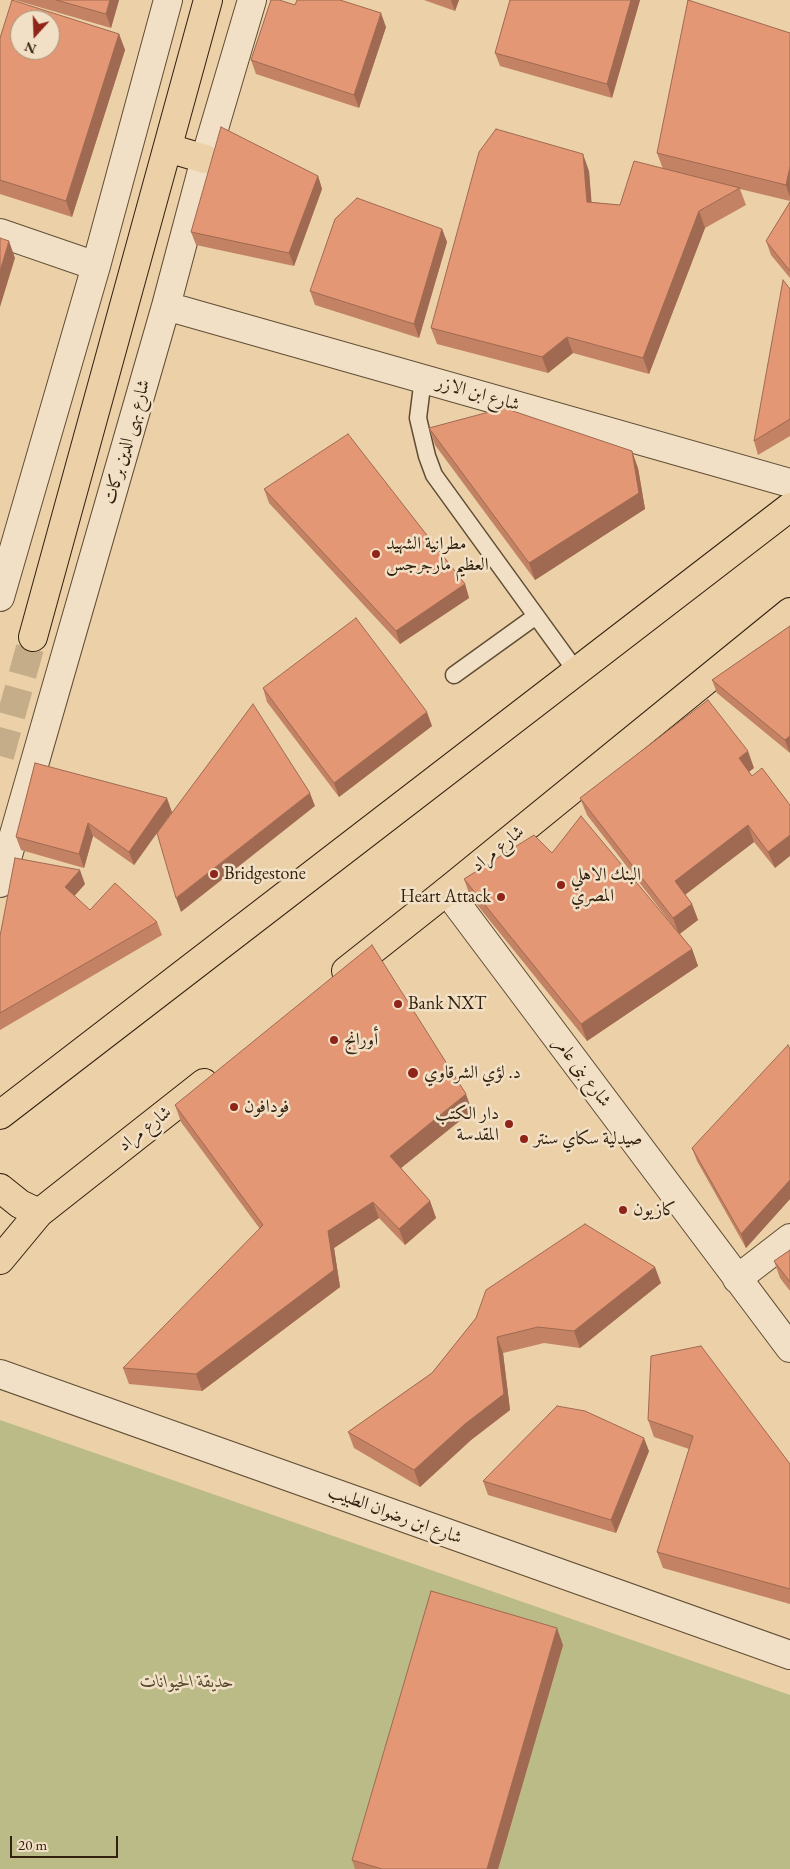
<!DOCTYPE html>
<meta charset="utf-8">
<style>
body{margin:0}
#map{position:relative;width:790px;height:1869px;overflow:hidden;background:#ebd0a8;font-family:"EB Garamond",serif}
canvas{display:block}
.north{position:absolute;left:10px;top:10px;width:50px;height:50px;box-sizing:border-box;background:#f2e0c6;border:1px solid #a5947c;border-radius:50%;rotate:200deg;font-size:14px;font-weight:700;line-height:20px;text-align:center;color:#32210e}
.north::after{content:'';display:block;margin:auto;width:18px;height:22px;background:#8f2418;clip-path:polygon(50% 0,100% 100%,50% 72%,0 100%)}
.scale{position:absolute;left:10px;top:1836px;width:108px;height:22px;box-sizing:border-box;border:2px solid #32210e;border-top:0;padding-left:6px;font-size:15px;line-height:18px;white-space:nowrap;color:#32210e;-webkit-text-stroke:4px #f2e0c6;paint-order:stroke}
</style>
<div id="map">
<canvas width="790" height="1869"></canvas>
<div class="north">N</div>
<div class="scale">20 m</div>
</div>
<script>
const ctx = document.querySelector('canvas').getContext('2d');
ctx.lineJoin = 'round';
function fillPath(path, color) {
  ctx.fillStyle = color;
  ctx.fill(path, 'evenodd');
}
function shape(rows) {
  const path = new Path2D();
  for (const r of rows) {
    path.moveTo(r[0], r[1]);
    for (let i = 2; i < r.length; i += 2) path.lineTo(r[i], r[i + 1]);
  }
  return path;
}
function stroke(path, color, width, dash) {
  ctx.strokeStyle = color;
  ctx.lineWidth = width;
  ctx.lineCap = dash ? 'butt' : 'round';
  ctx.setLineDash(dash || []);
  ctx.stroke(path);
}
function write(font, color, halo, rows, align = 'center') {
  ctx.font = font + ' "EB Garamond",Amiri,serif';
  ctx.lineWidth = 5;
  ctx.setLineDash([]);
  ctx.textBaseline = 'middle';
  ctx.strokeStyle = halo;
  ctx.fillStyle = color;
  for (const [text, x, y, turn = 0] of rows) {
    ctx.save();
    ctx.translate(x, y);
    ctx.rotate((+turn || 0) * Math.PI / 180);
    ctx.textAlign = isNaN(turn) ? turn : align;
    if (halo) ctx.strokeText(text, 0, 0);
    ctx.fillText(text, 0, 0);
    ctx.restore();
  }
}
fillPath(shape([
 [0,1420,790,1695,790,1869,0,1869]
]), '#babb86');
stroke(shape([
 [0,756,33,637]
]), '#c6ad89', 28, [28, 14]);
const service = shape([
 [423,378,418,418,427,456,434,475,576,671],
 [454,675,536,616]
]);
const minor = shape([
 [0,233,96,266],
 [166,306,790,483],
 [0,597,96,266,168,0],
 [0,883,166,306,205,159,252,0],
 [447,891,790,1348],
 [737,1279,790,1238],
 [0,1374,790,1655]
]);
const primary = shape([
 [168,148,205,159],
 [33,637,208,0],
 [346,971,447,891,790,612],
 [0,1115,790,507],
 [0,1188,20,1204,39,1213],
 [0,1260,39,1213,204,1083]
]);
stroke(service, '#604d34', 19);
stroke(minor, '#604d34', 30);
stroke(primary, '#32210e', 30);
stroke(service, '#f2e0c6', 16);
stroke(minor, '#f2e0c6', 28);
stroke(primary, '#ebd0a8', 28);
fillPath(shape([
 [15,0,119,0,111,28],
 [424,0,459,0,455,11],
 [510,0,640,0,612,98,500,66,495,53],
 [295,5,386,27,359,108,256,74,251,60],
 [790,33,790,201,740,189,746,205,705,228,649,374,573,353,548,373,437,344,431,328,589,171,591,202,620,205,663,169,657,153],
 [119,34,125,50,72,217,0,194,0,38],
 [318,176,322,189,294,266,196,245,191,232],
 [790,202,790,278,771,255,766,241],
 [442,229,447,242,419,338,315,305,310,291],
 [790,289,790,436,758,455,754,441],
 [429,428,638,468,645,509,535,580,435,445],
 [264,489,465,584,469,598,400,644,269,503],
 [790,626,790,753,717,693,712,680],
 [263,688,432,726,339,797,267,702],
 [35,763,172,812,134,865,93,836,84,868,21,850,16,837],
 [754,768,749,771,775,868,754,842,685,894,692,904,698,920,680,934,692,949,698,966,587,1041,470,896,464,879,552,853,673,926,587,815,580,798],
 [85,884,74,896,90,910,157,922,162,935,0,1030,0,936],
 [790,1049,790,1199,746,1248,697,1161,692,1148],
 [175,1105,472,1111,401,1168,430,1201,436,1218,405,1245,379,1218,334,1248,340,1287,202,1391,129,1384,123,1368,260,1229,181,1122],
 [790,1250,790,1291,780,1278,774,1261],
 [661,1283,580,1348,544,1343,503,1353,510,1410,471,1440,420,1487,354,1448,348,1432,432,1373,476,1318],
 [648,1420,790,1464,790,1604,663,1568,657,1552,689,1449,654,1437],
 [649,1451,616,1533,488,1495,483,1481],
 [563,1645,498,1869,355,1869,352,1860]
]), '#c38264');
fillPath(shape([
 [110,0,119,0,111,28,106,14],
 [451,0,459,0,455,11],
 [631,0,640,0,612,98,607,84],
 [381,13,386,27,359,108,354,95],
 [119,34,125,50,72,217,66,201],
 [583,154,589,171,593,219,587,202],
 [790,167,790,197,786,185],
 [318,176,322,189,294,266,289,253],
 [699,211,705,228,649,374,643,358],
 [442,229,447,242,419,338,414,324],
 [9,241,15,258,0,307,0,271],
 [567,337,573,353,548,373,542,357],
 [632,451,638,468,645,509,535,580,529,563],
 [465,584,469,598,400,644,396,631],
 [427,712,432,726,339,797,334,783],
 [790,736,790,753,785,740],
 [748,751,754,768,745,775,739,758],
 [310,793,315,806,181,912,176,898],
 [167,798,172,812,134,865,129,852],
 [88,823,93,836,84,868,79,854],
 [748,825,754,842,681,898,675,881],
 [790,835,790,856,775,868,768,852],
 [80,870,85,884,70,901,65,887],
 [692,904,698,920,679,934,673,918],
 [692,949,698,966,587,1041,581,1024],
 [466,1094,472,1111,396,1172,390,1156],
 [790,1180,790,1199,746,1248,741,1234],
 [430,1201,436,1218,405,1245,399,1229],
 [373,1202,379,1218,334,1248,340,1287,202,1391,196,1374,328,1231],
 [655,1267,661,1283,580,1348,574,1331],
 [497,1337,503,1353,510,1410,471,1440,420,1487,414,1470,465,1424],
 [644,1438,649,1451,616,1533,611,1520],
 [557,1628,563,1645,498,1869,487,1869]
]), '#9f6a51');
const building = shape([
 [12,0,119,34,66,201,0,180,0,38,12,0],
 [20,20,50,20,50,50,20,50,20,20],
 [56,0,110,0,106,14,56,0],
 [271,0,279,0,295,5,297,0,340,0,381,13,354,95,251,60,271,0],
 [510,0,631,0,607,84,495,53,510,0],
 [688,0,790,33,790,167,786,185,657,153,688,0],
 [221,127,318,176,289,253,191,232,221,127],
 [496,129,583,154,587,202,620,205,634,161,740,188,699,211,643,358,567,337,542,357,431,328,479,152,496,129],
 [357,198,442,229,414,324,310,291,335,219,357,198],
 [790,202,790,271,766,241,790,202],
 [0,238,9,241,0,271,0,238],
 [783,280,790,289,790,419,754,441,783,280],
 [504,408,632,451,639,493,529,563,429,428,504,408],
 [348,434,465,584,396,631,264,489,348,434],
 [356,618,427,712,334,783,263,688,356,618],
 [790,626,790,736,785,740,712,680,790,626],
 [708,700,748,751,739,758,752,776,762,768,790,805,790,835,768,852,748,825,675,881,692,904,673,918,580,798,708,700],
 [253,704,310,793,176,898,157,833,253,704],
 [35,763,167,798,129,852,88,823,79,854,16,837,35,763],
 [581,816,692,949,581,1024,464,879,534,835,552,853,581,816],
 [15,858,80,870,65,887,90,910,115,883,157,922,0,1013,0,936,15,858],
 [372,945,466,1094,390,1156,430,1201,399,1229,373,1202,328,1231,334,1270,196,1374,123,1368,263,1225,175,1105,372,945],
 [788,1045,790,1049,790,1180,741,1234,692,1148,788,1045],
 [585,1224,655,1267,574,1331,538,1327,497,1337,504,1394,465,1424,414,1470,348,1432,432,1373,476,1318,486,1290,585,1224],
 [790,1250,790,1282,774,1261,790,1250],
 [701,1346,790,1464,790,1589,657,1552,693,1436,648,1420,651,1356,701,1346],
 [557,1406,585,1411,644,1438,611,1520,483,1481,557,1406],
 [431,1591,557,1628,487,1869,382,1869,352,1860,431,1591]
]);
fillPath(building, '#e39774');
stroke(building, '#9f6a51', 1);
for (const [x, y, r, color] of [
 [376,554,5,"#8f2418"],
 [214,874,5,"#8f2418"],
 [561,885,5,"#8f2418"],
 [501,897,5,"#8f2418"],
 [398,1004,5,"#8f2418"],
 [334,1040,5,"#8f2418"],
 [413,1073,6,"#8f2418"],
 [234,1107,5,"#8f2418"],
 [509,1124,5,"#8f2418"],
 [524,1139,5,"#8f2418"],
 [623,1210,5,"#8f2418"]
]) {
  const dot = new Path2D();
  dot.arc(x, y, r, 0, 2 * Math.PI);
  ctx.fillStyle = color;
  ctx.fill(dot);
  stroke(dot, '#f2e0c6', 2);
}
write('18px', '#32210e', '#f2e0c6', [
 ["شارع ابن الازر",478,394,16],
 ["شارع بهى الدين بركات",127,442,-74],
 ["شارع مراد",498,849,-39],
 ["شارع بنى عامر",582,1072,53],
 ["شارع مراد",145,1129,-38],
 ["شارع ابن رضوان الطبيب",395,1515,20]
]);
write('18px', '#32210e', '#f2e0c6', [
 ["مطرانية الشهيد",386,544],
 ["العظيم مارجرجس",386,565],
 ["Bridgestone",224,874],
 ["البنك الاهلي",571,875],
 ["المصري",571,896],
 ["Heart Attack",491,897,"right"],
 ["Bank NXT",408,1004],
 ["أورانج",344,1040],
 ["د. لؤي الشرقاوي",424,1073],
 ["فودافون",244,1107],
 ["دار الكتب",499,1114,"right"],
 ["المقدسة",499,1135,"right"],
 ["صيدلية سكاي سنتر",534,1139],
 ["كازيون",633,1210]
], 'left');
write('italic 18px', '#54482c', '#f2e0c6', [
 ["حديقة الحيوانات",187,1682]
]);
</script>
